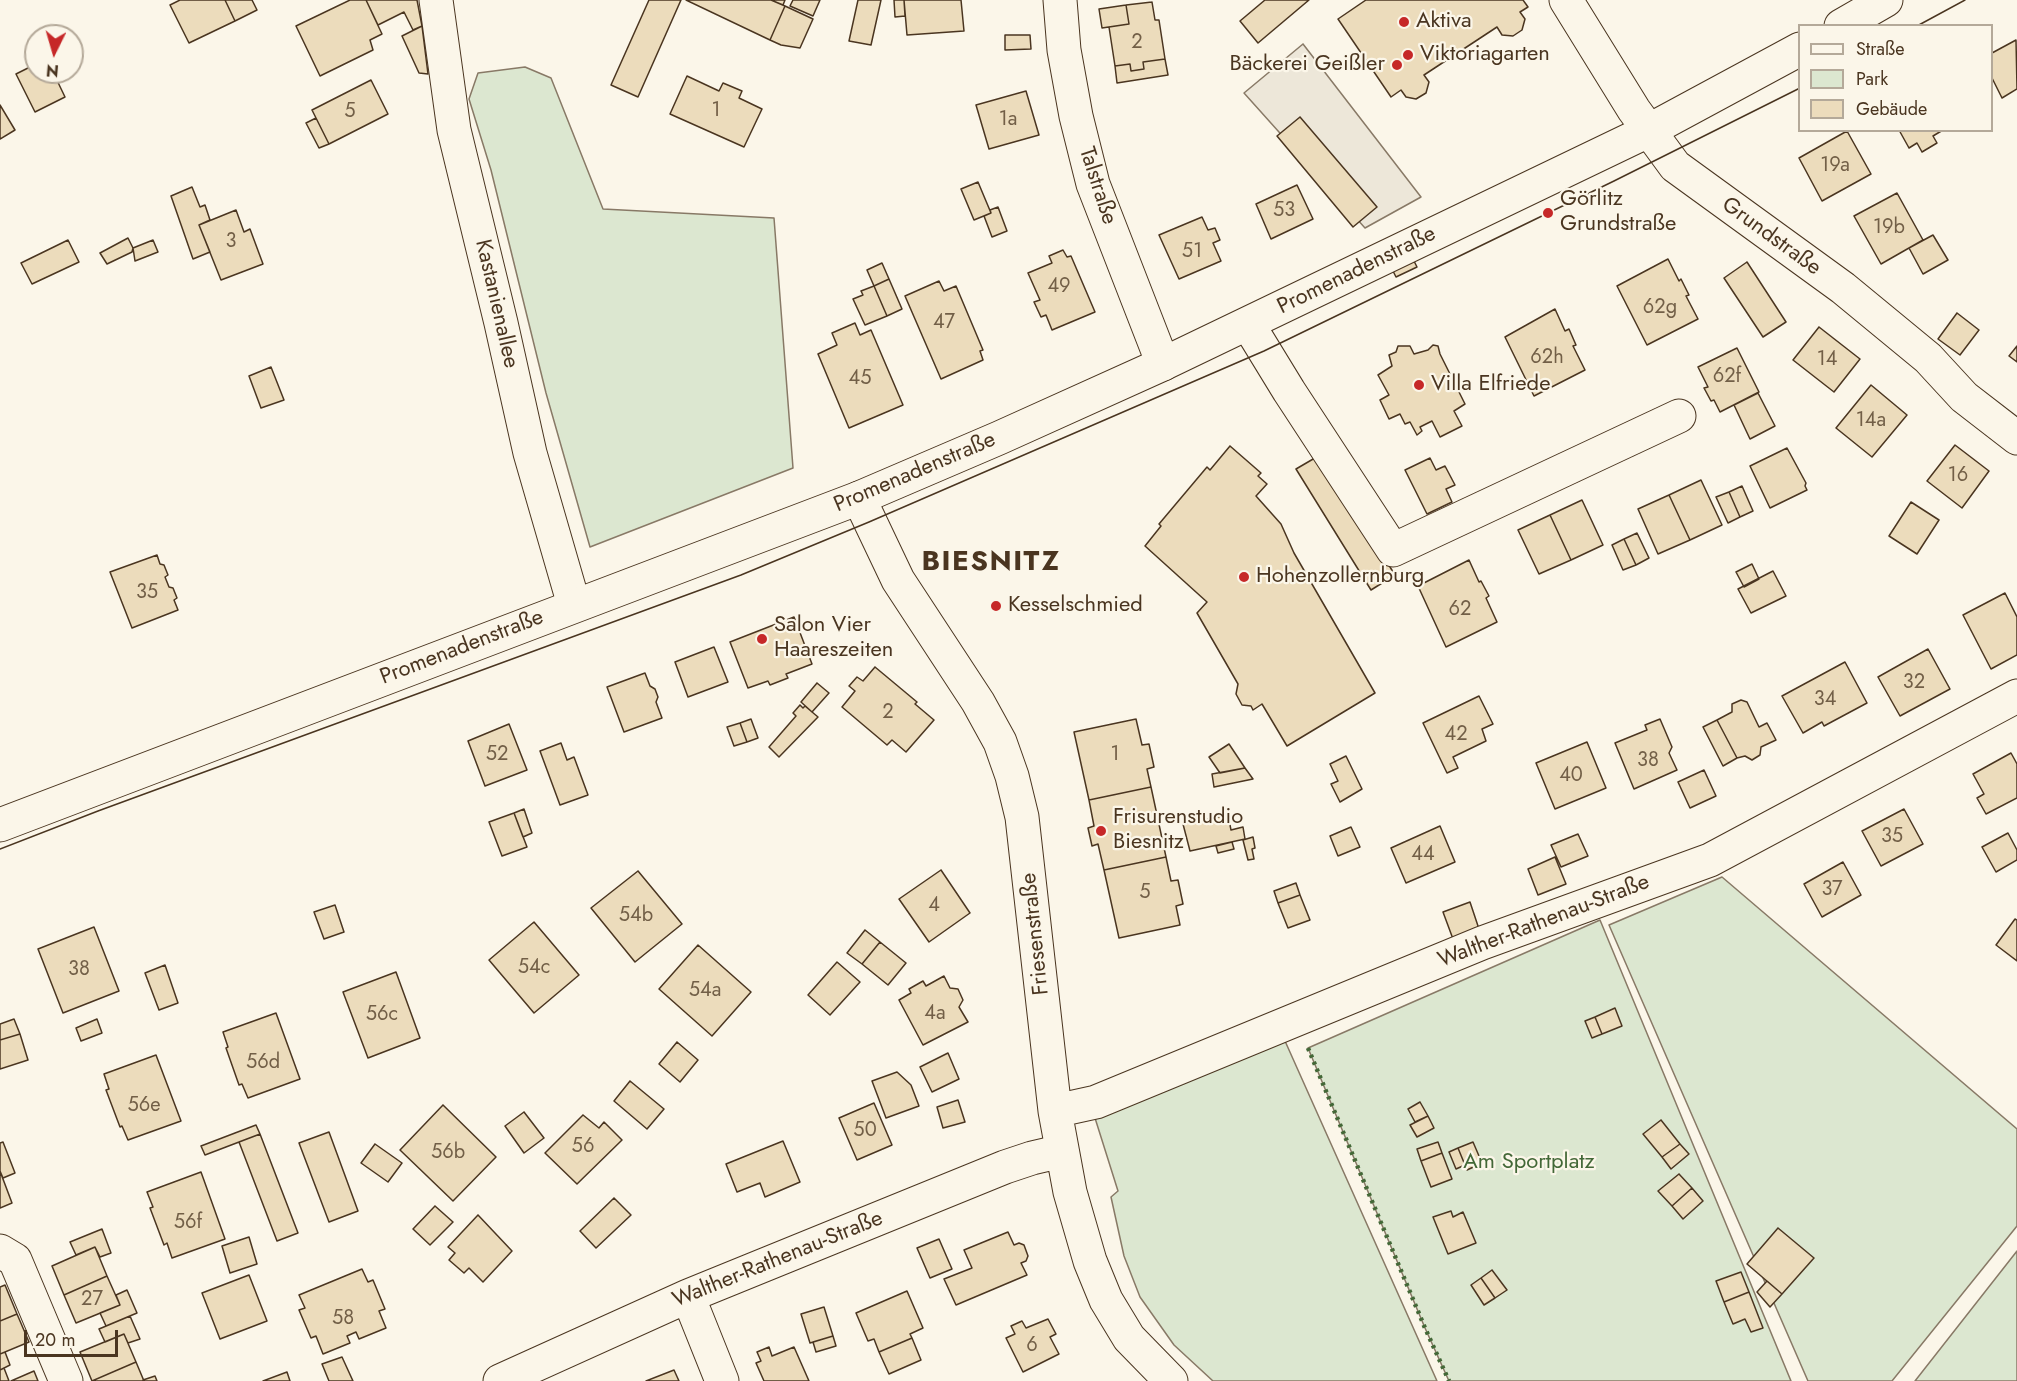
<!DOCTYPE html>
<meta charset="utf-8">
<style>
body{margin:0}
#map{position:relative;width:2017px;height:1381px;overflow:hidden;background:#fbf6e9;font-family:Jost,sans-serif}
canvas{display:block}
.legend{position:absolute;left:1798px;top:24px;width:195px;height:108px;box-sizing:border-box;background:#fbf6e9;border:2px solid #b4a999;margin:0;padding:8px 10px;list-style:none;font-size:18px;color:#4a3520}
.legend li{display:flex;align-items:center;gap:12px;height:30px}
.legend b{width:30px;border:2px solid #b4a999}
.north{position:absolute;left:24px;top:24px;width:60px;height:60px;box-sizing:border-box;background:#fbf6e9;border:2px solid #b4a999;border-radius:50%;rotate:185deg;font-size:16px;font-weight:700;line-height:24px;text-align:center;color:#4a3520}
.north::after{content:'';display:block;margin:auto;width:21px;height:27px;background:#c62828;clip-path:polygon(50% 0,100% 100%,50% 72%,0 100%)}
.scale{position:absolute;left:24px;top:1330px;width:94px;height:27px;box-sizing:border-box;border:3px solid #4a3520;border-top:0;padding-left:8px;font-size:18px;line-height:21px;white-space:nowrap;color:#4a3520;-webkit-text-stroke:4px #fbf6e9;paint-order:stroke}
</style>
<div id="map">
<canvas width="2017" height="1381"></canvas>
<ul class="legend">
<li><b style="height:8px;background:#fbf6e9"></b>Straße</li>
<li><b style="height:16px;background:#dce7d0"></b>Park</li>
<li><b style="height:16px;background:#ecdcbc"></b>Gebäude</li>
</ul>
<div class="north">N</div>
<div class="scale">20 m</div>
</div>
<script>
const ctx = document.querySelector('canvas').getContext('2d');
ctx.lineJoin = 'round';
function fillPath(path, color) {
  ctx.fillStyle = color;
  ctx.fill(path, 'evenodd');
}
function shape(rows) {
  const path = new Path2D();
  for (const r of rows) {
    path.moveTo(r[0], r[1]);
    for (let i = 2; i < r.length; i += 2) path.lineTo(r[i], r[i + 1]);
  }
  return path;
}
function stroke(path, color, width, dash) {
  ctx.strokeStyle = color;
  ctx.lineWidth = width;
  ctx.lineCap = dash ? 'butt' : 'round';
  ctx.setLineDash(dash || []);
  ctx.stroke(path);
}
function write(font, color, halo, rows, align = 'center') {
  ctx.font = font + ' Jost,sans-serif';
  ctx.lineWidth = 4.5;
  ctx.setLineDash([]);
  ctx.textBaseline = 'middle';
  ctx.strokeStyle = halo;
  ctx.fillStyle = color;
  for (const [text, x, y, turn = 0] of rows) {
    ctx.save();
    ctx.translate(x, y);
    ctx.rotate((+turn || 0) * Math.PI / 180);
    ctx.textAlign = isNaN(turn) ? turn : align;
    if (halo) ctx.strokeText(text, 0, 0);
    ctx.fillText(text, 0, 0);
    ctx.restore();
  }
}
const green = shape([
 [525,67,551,78,603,209,774,218,793,468,590,547,546,393,491,170,469,99,478,73,525,67],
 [1722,877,2017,1129,2017,1226,1892,1381,1808,1381,1609,925,1722,877],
 [1600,920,1791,1381,1449,1381,1425,1328,1308,1048,1600,920],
 [1285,1041,1437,1381,1213,1381,1174,1345,1140,1297,1124,1256,1111,1197,1118,1191,1095,1118,1285,1041],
 [2017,1251,2017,1381,1915,1381,2017,1251]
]);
fillPath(green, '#dce7d0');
stroke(green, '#887966', 1.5);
const parking = shape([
 [1303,44,1421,197,1365,228,1244,93,1303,44]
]);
fillPath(parking, '#ede7d9');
stroke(parking, '#887966', 1.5);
const building = shape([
 [180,0,225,0,235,21,189,43,170,5,180,0],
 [225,0,252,0,257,10,235,21,225,0],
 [350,0,366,0,382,34,370,40,373,50,320,76,296,26,350,0],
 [366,0,417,0,422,26,413,30,404,12,378,25,366,0],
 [649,0,681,0,638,97,611,85,649,0],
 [686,0,771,0,785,6,770,40,686,0],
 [771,0,785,0,783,5,771,0],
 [793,0,820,0,813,16,790,6,793,0],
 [858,0,881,0,871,45,849,41,858,0],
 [894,0,904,0,905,16,895,17,894,0],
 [904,0,961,0,964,31,907,35,904,0],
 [1265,0,1309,0,1258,43,1240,21,1265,0],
 [1366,0,1523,0,1528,7,1520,12,1525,19,1522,30,1513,36,1502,35,1497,27,1424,75,1429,82,1426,93,1416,99,1406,97,1401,90,1391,97,1338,19,1366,0],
 [1152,2,1155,20,1159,20,1165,59,1143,62,1144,69,1131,71,1130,64,1115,66,1109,27,1129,24,1126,5,1152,2],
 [1126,5,1129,24,1102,28,1099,9,1126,5],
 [785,6,813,19,800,48,781,45,770,40,785,6],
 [422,26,428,74,419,73,402,36,422,26],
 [1005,35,1030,35,1031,49,1005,50,1005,35],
 [2016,40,2017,89,2002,98,1992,78,1992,53,2016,40],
 [1165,59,1168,75,1117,83,1115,66,1130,64,1131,71,1144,69,1143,62,1165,59],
 [36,64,36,72,53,72,65,97,35,112,16,74,36,64],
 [687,76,719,91,723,83,742,91,739,98,762,109,744,147,670,114,687,76],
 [371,80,388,114,329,144,312,110,371,80],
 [1026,91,1039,135,989,149,976,105,1026,91],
 [0,105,15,130,0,139,0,105],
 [1300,117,1377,207,1353,227,1277,136,1300,117],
 [316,118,329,144,319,148,306,123,316,118],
 [1899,130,1943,130,1933,136,1937,143,1922,152,1917,143,1909,148,1899,130],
 [1847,131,1871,174,1822,201,1799,158,1847,131],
 [978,182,991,213,974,220,961,189,978,182],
 [1297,185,1313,219,1271,239,1256,204,1297,185],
 [192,187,200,207,205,205,210,220,199,225,210,252,193,259,171,196,192,187],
 [1897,193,1923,240,1881,264,1854,216,1897,193],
 [998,207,1007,231,992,237,984,216,991,213,990,210,998,207],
 [236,210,244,232,250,229,263,264,221,280,199,225,236,210],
 [1202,217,1208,230,1215,228,1220,240,1213,243,1221,261,1179,279,1159,235,1202,217],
 [1933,235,1948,260,1923,274,1909,248,1933,235],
 [128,238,133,248,132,252,107,264,100,253,128,238],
 [68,240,79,262,32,284,21,263,68,240],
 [153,240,158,252,135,261,133,248,153,240],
 [1063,250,1067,257,1071,256,1095,312,1052,330,1046,315,1041,317,1034,302,1040,300,1028,273,1052,263,1049,256,1063,250],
 [1668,259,1679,281,1681,279,1689,295,1686,296,1698,319,1647,345,1617,286,1668,259],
 [1414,261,1417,267,1396,277,1393,271,1414,261],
 [1747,262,1786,322,1763,337,1724,278,1747,262],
 [882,263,889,279,874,286,867,270,882,263],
 [889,279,902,309,887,316,874,286,889,279],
 [939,281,944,291,956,286,983,350,980,351,983,360,941,379,905,296,939,281],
 [874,286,887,316,865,325,853,299,863,295,861,291,874,286],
 [1555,309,1565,331,1569,329,1576,345,1573,346,1585,370,1534,396,1505,337,1555,309],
 [1957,313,1979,330,1960,355,1938,339,1957,313],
 [855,323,860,335,871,330,903,405,849,428,818,354,837,345,832,333,855,323],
 [1819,327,1860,359,1834,392,1793,360,1819,327],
 [1433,345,1438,346,1440,354,1465,404,1454,411,1462,426,1440,437,1432,421,1420,427,1422,431,1417,435,1410,422,1405,424,1400,414,1389,419,1380,400,1389,395,1378,375,1392,366,1389,355,1396,352,1398,346,1410,346,1414,354,1428,350,1433,345],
 [2017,346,2017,362,2009,356,2017,346],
 [1737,348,1759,392,1720,412,1714,400,1711,401,1704,388,1708,387,1698,367,1737,348],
 [271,367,284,400,261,408,249,376,271,367],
 [1871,385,1907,415,1872,457,1836,428,1871,385],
 [1758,393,1775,426,1750,439,1734,405,1758,393],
 [1955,445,1989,471,1962,508,1927,481,1955,445],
 [1230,446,1261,473,1258,476,1267,484,1256,496,1281,524,1294,553,1375,693,1287,746,1262,704,1253,710,1251,706,1242,705,1236,694,1238,684,1197,613,1207,602,1145,546,1161,526,1159,524,1207,467,1210,470,1230,446],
 [1787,448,1806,483,1805,486,1807,490,1770,508,1750,466,1787,448],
 [1320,455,1395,575,1371,590,1296,469,1320,455],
 [1430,458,1436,470,1445,466,1455,485,1446,489,1452,502,1427,514,1405,470,1430,458],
 [1701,480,1722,525,1690,540,1669,495,1701,480],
 [1742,486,1753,511,1740,517,1729,492,1742,486],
 [1729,492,1740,517,1728,523,1716,497,1729,492],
 [1669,495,1690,540,1658,554,1638,509,1669,495],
 [1582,500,1603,545,1571,560,1550,515,1582,500],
 [1911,502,1939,520,1917,554,1889,536,1911,502],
 [1550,515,1571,560,1539,574,1518,530,1550,515],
 [1637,533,1649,558,1636,565,1624,539,1637,533],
 [1624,539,1636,565,1623,570,1612,545,1624,539],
 [157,555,160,564,164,565,168,575,165,577,169,587,173,588,177,598,174,600,178,610,132,628,110,572,157,555],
 [1469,560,1479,582,1481,581,1489,596,1486,598,1497,622,1446,647,1418,586,1469,560],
 [1752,564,1759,579,1744,587,1736,572,1752,564],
 [1773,571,1786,596,1751,613,1738,589,1773,571],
 [2005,593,2017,617,2017,655,1991,669,1963,615,2005,593],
 [794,617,812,664,786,674,788,678,770,685,768,681,748,688,730,642,794,617],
 [714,647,728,682,688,697,675,662,714,647],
 [1928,649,1950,689,1900,716,1878,677,1928,649],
 [1845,662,1867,703,1824,726,1822,722,1803,733,1782,696,1845,662],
 [875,667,917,702,915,704,934,720,906,752,892,740,887,745,842,707,855,691,849,686,857,677,863,681,875,667],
 [645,673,650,686,655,689,658,697,656,702,662,718,624,732,607,687,645,673],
 [817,683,829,693,812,712,801,702,817,683],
 [1479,696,1493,724,1482,729,1486,741,1453,757,1458,768,1447,773,1423,723,1479,696],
 [1741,700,1747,702,1759,727,1767,723,1776,740,1761,747,1760,755,1752,760,1745,756,1737,758,1717,720,1732,712,1732,704,1741,700],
 [800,705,803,708,805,706,818,717,779,757,769,747,796,716,793,713,800,705],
 [751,719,758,738,747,742,740,723,751,719],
 [1136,719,1142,745,1149,744,1154,767,1147,769,1151,787,1089,800,1074,732,1136,719],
 [1660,719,1672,747,1669,753,1677,770,1634,789,1615,743,1647,730,1645,725,1660,719],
 [1717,720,1737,758,1723,766,1703,727,1717,720],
 [740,723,747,742,734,746,727,727,740,723],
 [509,724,527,770,485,786,468,741,509,724],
 [1587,742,1606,788,1555,809,1536,763,1587,742],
 [561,743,567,760,574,757,588,795,560,805,540,751,561,743],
 [1229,744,1245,768,1220,773,1209,757,1229,744],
 [2011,753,2017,764,2017,798,1986,814,1977,798,1984,794,1973,774,2011,753],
 [1346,756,1362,789,1340,802,1331,784,1338,781,1330,764,1346,756],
 [1245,768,1253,779,1214,787,1212,774,1245,768],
 [1704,770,1716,796,1690,808,1678,782,1704,770],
 [1151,787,1166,857,1104,870,1098,844,1092,846,1088,828,1094,826,1089,800,1151,787],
 [524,809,532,833,523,837,514,813,524,809],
 [1904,809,1923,844,1881,866,1862,831,1904,809],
 [514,813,527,847,502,856,489,822,514,813],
 [1228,815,1231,830,1243,827,1245,839,1190,851,1183,824,1228,815],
 [1440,826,1455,862,1406,883,1391,848,1440,826],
 [1351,827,1360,847,1338,856,1330,836,1351,827],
 [2008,833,2017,850,2017,860,1996,872,1982,847,2008,833],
 [1578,834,1588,856,1561,867,1551,845,1578,834],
 [1253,837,1255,848,1252,849,1254,859,1248,860,1243,840,1253,837],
 [1232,842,1234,849,1218,853,1216,846,1232,842],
 [1166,857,1171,881,1178,880,1183,904,1176,906,1180,925,1119,938,1104,870,1166,857],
 [1555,857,1566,884,1538,895,1528,869,1555,857],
 [1843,862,1861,895,1822,917,1804,884,1843,862],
 [941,870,970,913,929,942,899,899,941,870],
 [638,871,682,924,635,962,591,908,638,871],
 [1296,883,1300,895,1278,903,1274,891,1296,883],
 [1300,895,1310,920,1288,928,1278,903,1300,895],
 [1470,902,1479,929,1453,939,1443,912,1470,902],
 [335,905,344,932,324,939,314,912,335,905],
 [2015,919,2017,920,2017,961,1996,945,2015,919],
 [534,922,579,975,534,1013,489,960,534,922],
 [94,927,119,991,63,1013,38,949,94,927],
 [865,930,880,942,862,964,847,953,865,930],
 [880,942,906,963,888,985,862,964,880,942],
 [698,945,751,992,712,1036,659,989,698,945],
 [837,962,860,982,830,1015,808,995,837,962],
 [165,965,178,1003,159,1010,145,973,165,965],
 [396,972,420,1038,368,1058,343,992,396,972],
 [944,976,950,988,958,989,963,1000,959,1007,968,1022,923,1045,899,1000,911,993,909,989,923,981,926,986,944,976],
 [1615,1008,1622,1026,1602,1034,1595,1017,1615,1008],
 [276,1013,300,1079,248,1098,242,1084,239,1085,226,1048,228,1047,223,1032,276,1013],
 [1595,1017,1602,1034,1592,1038,1585,1021,1595,1017],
 [14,1019,20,1034,0,1040,0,1024,14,1019],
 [97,1019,102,1033,81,1041,76,1028,97,1019],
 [20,1034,28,1060,0,1069,0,1040,20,1034],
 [677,1042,698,1060,680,1082,659,1064,677,1042],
 [948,1053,959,1079,932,1092,920,1067,948,1053],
 [156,1055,181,1121,128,1140,122,1126,120,1127,106,1090,109,1089,104,1074,156,1055],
 [897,1072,911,1085,919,1106,886,1118,872,1081,897,1072],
 [630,1081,664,1109,647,1129,614,1101,630,1081],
 [958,1100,965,1122,943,1128,937,1107,958,1100],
 [1420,1102,1428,1116,1415,1122,1408,1109,1420,1102],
 [874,1103,892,1145,857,1160,839,1118,874,1103],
 [443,1105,496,1157,453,1201,400,1150,443,1105],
 [524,1112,544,1138,524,1153,505,1126,524,1112],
 [583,1115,599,1128,604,1122,622,1140,577,1184,545,1153,583,1115],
 [1428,1116,1434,1128,1417,1137,1410,1125,1428,1116],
 [1661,1120,1680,1144,1662,1157,1643,1134,1661,1120],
 [256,1125,260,1134,205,1155,201,1146,256,1125],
 [329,1132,358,1211,329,1222,299,1143,329,1132],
 [260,1134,298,1233,277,1241,239,1142,260,1134],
 [783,1141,800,1182,765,1197,760,1183,737,1192,726,1164,783,1141],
 [3,1142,15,1173,3,1178,0,1171,0,1143,3,1142],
 [1438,1142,1442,1153,1421,1161,1417,1149,1438,1142],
 [1473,1142,1482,1163,1467,1170,1458,1148,1473,1142],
 [375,1144,402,1163,388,1182,361,1163,375,1144],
 [1680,1144,1689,1154,1671,1169,1662,1157,1680,1144],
 [1458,1148,1465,1165,1456,1169,1449,1152,1458,1148],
 [1442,1153,1452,1179,1431,1187,1421,1161,1442,1153],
 [0,1171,12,1203,0,1208,0,1171],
 [201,1172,225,1239,172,1258,167,1243,164,1245,150,1208,153,1207,147,1192,201,1172],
 [1679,1174,1692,1188,1672,1206,1658,1191,1679,1174],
 [1692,1188,1703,1201,1683,1219,1672,1206,1692,1188],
 [614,1198,631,1215,596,1248,580,1231,614,1198],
 [435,1206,453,1222,430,1245,413,1229,435,1206],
 [1451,1211,1453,1217,1463,1212,1476,1243,1448,1254,1433,1217,1451,1211],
 [478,1215,512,1251,483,1282,469,1268,464,1273,449,1260,455,1253,448,1247,478,1215],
 [1778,1228,1814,1258,1782,1294,1747,1264,1778,1228],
 [102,1229,111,1253,100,1257,95,1247,76,1255,70,1242,102,1229],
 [1008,1232,1014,1245,1019,1243,1024,1245,1028,1256,1026,1261,1021,1263,1027,1275,956,1305,944,1279,972,1268,964,1250,1008,1232],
 [249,1237,257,1264,230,1273,222,1246,249,1237],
 [939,1239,952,1269,930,1278,917,1248,939,1239],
 [95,1247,107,1276,64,1295,52,1266,95,1247],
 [362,1269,368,1282,373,1280,385,1309,379,1311,386,1328,359,1339,356,1332,347,1336,350,1343,323,1354,316,1336,311,1338,299,1310,305,1308,299,1295,362,1269],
 [1492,1270,1507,1290,1495,1298,1481,1278,1492,1270],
 [1741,1272,1749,1292,1724,1302,1716,1281,1741,1272],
 [249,1275,267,1321,220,1339,202,1293,249,1275],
 [107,1276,120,1305,76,1323,64,1295,107,1276],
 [1481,1278,1495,1298,1484,1305,1471,1285,1481,1278],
 [1767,1281,1782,1294,1770,1307,1757,1292,1767,1281],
 [5,1285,17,1314,0,1321,0,1287,5,1285],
 [127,1290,137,1313,106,1326,100,1313,120,1305,116,1295,127,1290],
 [907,1291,923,1328,910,1334,912,1338,879,1352,874,1339,868,1341,856,1313,907,1291],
 [1749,1292,1763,1328,1751,1332,1745,1319,1733,1324,1724,1302,1749,1292],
 [824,1307,833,1336,810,1343,801,1314,824,1307],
 [17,1314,29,1342,0,1354,0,1321,17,1314],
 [130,1316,140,1339,128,1343,124,1334,105,1342,99,1329,130,1316],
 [1048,1319,1056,1334,1050,1337,1059,1354,1023,1372,1006,1338,1015,1334,1011,1326,1022,1321,1026,1328,1048,1319],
 [124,1334,136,1362,92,1381,80,1352,124,1334],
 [833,1336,836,1346,816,1352,813,1342,833,1336],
 [912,1338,921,1360,889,1374,879,1352,912,1338],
 [769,1347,772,1356,794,1347,809,1381,764,1381,756,1363,761,1361,757,1352,769,1347],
 [5,1352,10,1365,0,1370,0,1354,5,1352],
 [342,1357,353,1381,329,1381,322,1364,342,1357],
 [136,1362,144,1381,92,1381,136,1362],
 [4,1368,9,1381,0,1381,0,1370,4,1368],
 [674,1370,679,1381,646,1381,674,1370],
 [34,1371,38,1381,11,1381,34,1371],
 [287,1372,290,1381,263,1381,287,1372],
 [155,1376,157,1381,144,1381,143,1380,155,1376]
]);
fillPath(building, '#ecdcbc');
stroke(building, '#4a3520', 1.5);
const minor = shape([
 [436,0,454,130,501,323,530,453,574,605],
 [1060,0,1064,50,1076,116,1093,184,1163,364],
 [1566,0,1634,110,1675,166,1843,288,1928,358,1964,397,2017,438],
 [1248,324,1289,391,1393,550,1679,416],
 [859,498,898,580,978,702,1000,742,1012,776,1022,817,1055,1111,1070,1192,1090,1261,1106,1300,1129,1338,1171,1381],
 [1055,1111,1096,1102,1482,943,1710,860,2017,696],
 [0,1251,15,1260,66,1381],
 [688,1296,722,1381],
 [500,1381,688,1296,1005,1167,1032,1158,1062,1151]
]);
const major = shape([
 [1841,26,1886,0],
 [0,825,859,498,999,438,1163,364,1648,131,1800,49]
]);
stroke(minor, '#4a3520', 35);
stroke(major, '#4a3520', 35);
stroke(minor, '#fbf6e9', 33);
stroke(major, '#fbf6e9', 33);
stroke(shape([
 [1917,26,1965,0],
 [0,849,98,811,741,575,869,522,1264,351,1614,181,1800,88]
]), '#4a3520', 1.5);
stroke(shape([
 [1308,1048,1425,1328,1449,1381]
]), '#436837', 4.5, [3, 4.5]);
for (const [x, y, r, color] of [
 [1404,22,6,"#c62828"],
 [1408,55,6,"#c62828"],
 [1397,65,6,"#c62828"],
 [1548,213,6,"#c62828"],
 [1419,385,6,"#c62828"],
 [1244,577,6,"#c62828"],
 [996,606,6,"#c62828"],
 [762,639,6,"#c62828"],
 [1101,831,6,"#c62828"]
]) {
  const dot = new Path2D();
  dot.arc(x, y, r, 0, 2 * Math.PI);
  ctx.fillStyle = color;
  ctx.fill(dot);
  stroke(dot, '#fbf6e9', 2);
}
write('20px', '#725f47', null, [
 ["2",1137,43],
 ["1",716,111],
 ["5",350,112],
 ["1a",1008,120],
 ["19a",1835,166],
 ["53",1284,211],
 ["19b",1889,228],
 ["3",231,242],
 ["51",1192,252],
 ["49",1059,287],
 ["62g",1660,308],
 ["47",944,323],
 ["62h",1547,358],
 ["14",1827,360],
 ["62f",1727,377],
 ["45",860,379],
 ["14a",1871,421],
 ["16",1958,476],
 ["35",147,593],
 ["62",1460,610],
 ["32",1914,683],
 ["34",1825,700],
 ["2",888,713],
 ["42",1456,735],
 ["52",497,755],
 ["1",1115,755],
 ["38",1648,761],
 ["40",1571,776],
 ["35",1892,837],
 ["44",1423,855],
 ["37",1832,890],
 ["5",1145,893],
 ["4",934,906],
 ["54b",636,916],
 ["54c",534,968],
 ["38",79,970],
 ["54a",705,991],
 ["4a",935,1014],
 ["56c",382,1015],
 ["56d",263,1063],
 ["56e",144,1106],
 ["50",865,1131],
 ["56",583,1147],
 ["56b",448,1153],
 ["56f",188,1223],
 ["27",92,1300],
 ["58",343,1319],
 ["6",1032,1346]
]);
write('22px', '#4a3520', '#fbf6e9', [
 ["Aktiva",1416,22],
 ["Viktoriagarten",1420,55],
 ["Bäckerei Geißler",1385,65,"right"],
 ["Görlitz",1560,200],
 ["Grundstraße",1560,225],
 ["Villa Elfriede",1431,385],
 ["Hohenzollernburg",1256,577],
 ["Kesselschmied",1008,606],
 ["Salon Vier",774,626],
 ["Haareszeiten",774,651],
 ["Frisurenstudio",1113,818],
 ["Biesnitz",1113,843]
], 'left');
write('22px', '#4a3520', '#fbf6e9', [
 ["Talstraße",1097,186,72],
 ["Grundstraße",1771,237,36],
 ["Promenadenstraße",1357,271,-26],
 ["Kastanienallee",496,304,77],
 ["Promenadenstraße",915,473,-23],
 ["Promenadenstraße",462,648,-21],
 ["Walther-Rathenau-Straße",1544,922,-21],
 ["Friesenstraße",1036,934,-96],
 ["Walther-Rathenau-Straße",778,1260,-22]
]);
write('22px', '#436837', '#fbf6e9', [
 ["Am Sportplatz",1529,1163]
]);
ctx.letterSpacing = '1.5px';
write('bold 28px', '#4a3520', '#fbf6e9', [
 ["BIESNITZ",991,563]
]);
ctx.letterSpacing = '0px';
</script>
